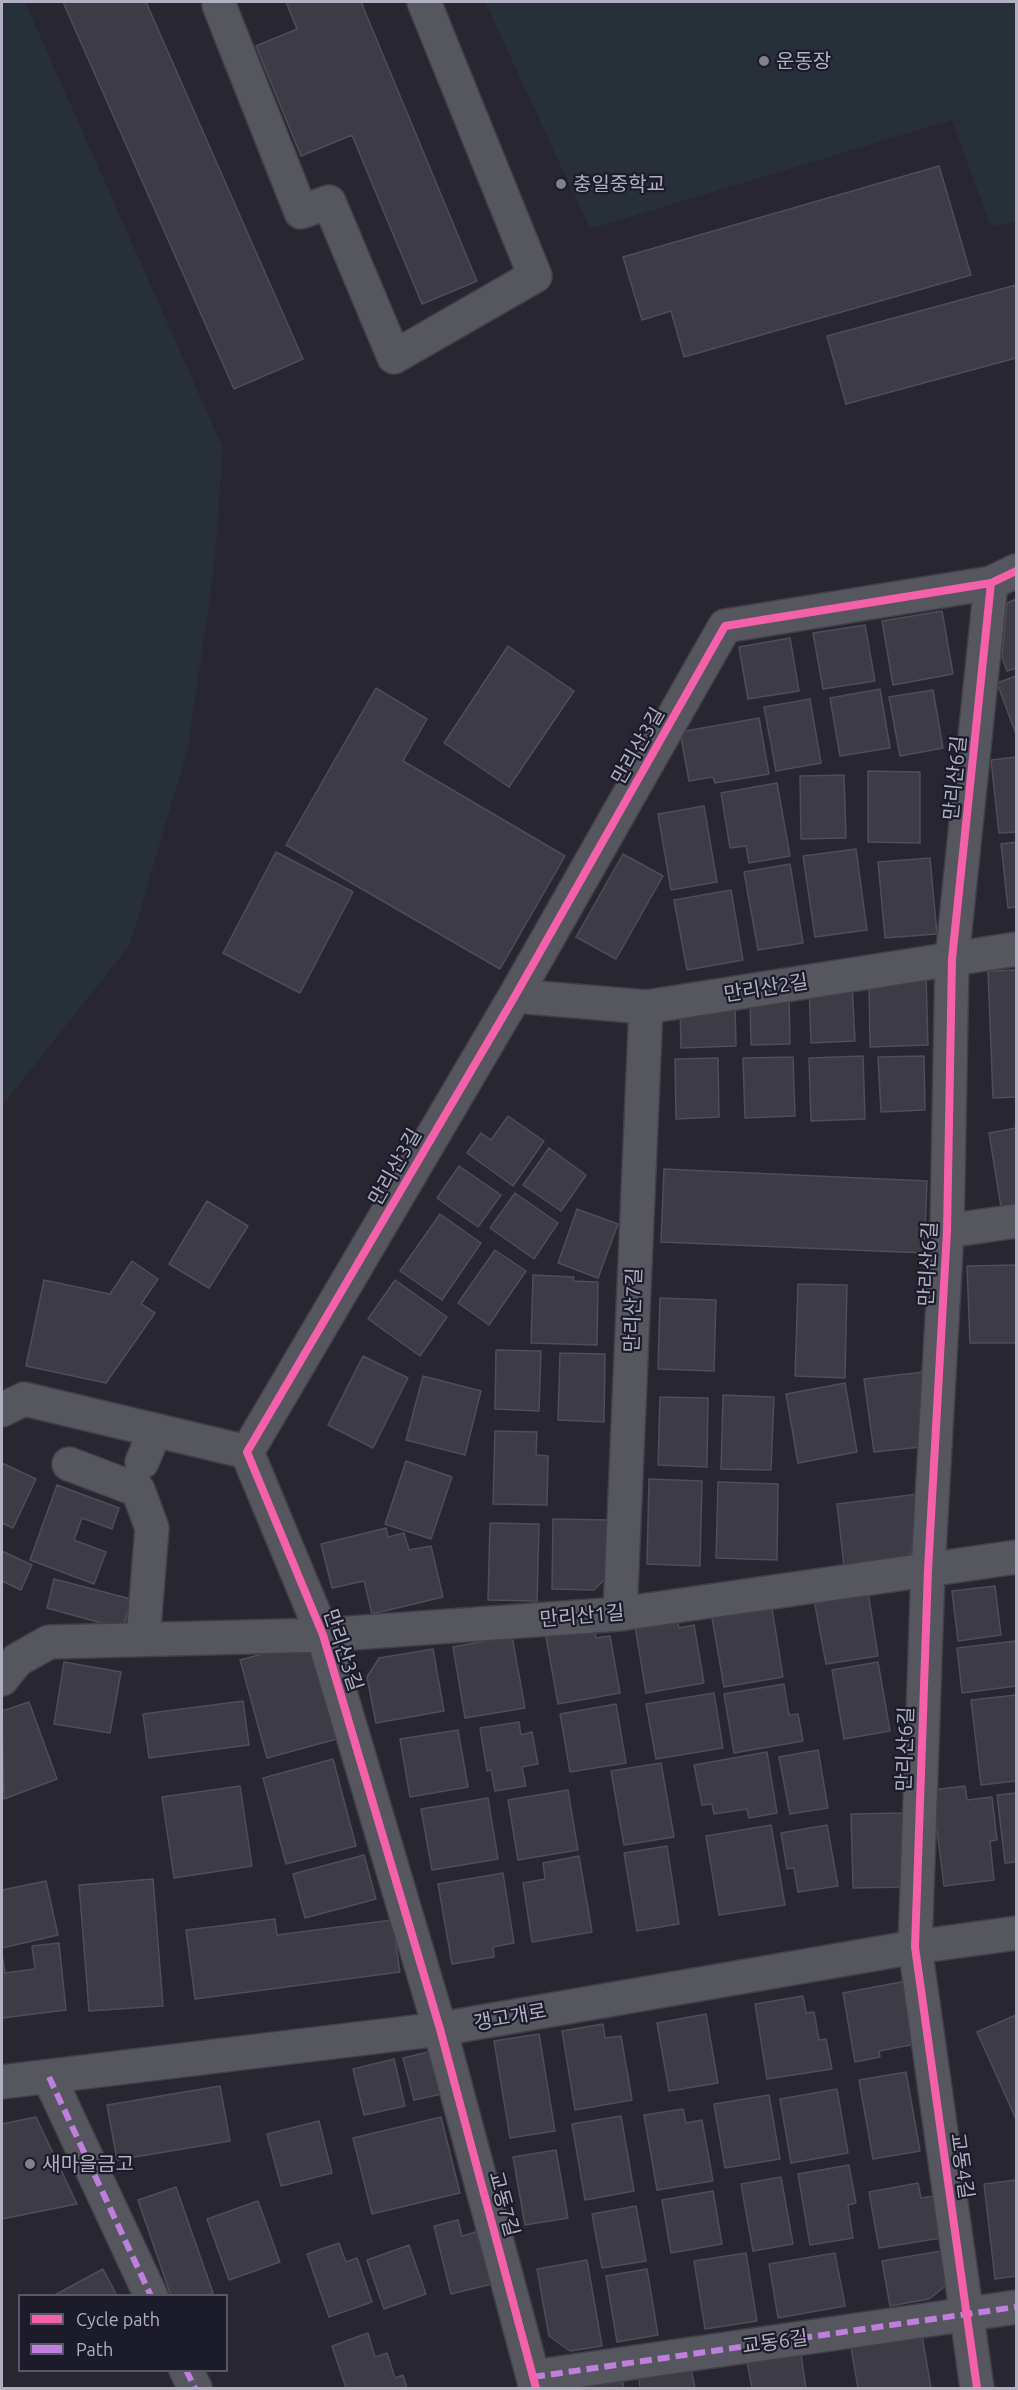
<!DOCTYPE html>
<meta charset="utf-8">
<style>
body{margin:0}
#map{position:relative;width:1018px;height:2390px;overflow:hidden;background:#272631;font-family:Ubuntu,sans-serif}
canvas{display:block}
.frame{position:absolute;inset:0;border:3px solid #b1b0c2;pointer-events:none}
.legend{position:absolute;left:18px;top:2294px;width:210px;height:78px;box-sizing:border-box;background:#1c1b2a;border:2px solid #585767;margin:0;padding:8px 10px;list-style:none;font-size:18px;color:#b1b0c2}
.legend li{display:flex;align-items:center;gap:12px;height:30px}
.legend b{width:30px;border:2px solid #585767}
</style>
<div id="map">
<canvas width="1018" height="2390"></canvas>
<div class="frame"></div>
<ul class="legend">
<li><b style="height:8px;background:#f560ab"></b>Cycle path</li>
<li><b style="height:8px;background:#c07fdc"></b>Path</li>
</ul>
</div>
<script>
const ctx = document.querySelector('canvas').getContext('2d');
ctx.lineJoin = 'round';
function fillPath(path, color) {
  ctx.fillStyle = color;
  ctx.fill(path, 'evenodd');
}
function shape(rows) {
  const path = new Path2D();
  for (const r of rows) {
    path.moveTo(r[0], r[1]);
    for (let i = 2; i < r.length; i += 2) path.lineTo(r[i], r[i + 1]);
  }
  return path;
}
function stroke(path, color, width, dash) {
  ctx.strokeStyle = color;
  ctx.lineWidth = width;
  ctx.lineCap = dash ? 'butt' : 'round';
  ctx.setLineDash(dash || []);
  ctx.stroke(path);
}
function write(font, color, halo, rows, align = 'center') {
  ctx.font = font + ' Ubuntu,"Noto Sans KR",sans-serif';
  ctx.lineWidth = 4.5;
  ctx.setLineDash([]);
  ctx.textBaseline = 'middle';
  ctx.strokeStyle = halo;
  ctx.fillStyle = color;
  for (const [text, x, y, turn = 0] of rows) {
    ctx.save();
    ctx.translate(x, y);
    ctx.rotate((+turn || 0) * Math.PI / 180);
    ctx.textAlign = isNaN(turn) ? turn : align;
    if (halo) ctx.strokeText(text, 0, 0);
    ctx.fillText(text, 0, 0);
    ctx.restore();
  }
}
fillPath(shape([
 [2,2,25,2,223,448,214,569,188,748,130,945,2,1106],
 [485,2,1016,2,1016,221,991,227,952,120,590,229]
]), '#272f38');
const building = shape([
 [63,2,146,2,303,359,234,389,63,2],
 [286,2,361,2,477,281,422,304,352,135,301,156,256,46,297,29,286,2],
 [939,166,971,275,684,357,671,311,642,320,623,257,939,166],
 [1016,285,1016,358,846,404,827,336,1016,285],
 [1016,599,1016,668,1007,671,1002,657,1007,603,1016,599],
 [942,611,953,674,893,685,882,621,942,611],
 [865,625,875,681,823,689,813,633,865,625],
 [790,638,799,691,748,699,739,647,790,638],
 [508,646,574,691,509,787,444,743,508,646],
 [1016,676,1016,734,997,683,1016,676],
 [376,688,427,719,403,761,565,856,500,969,286,845,376,688],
 [880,689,890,748,840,756,830,698,880,689],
 [933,690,943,748,900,756,889,697,933,690],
 [810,699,821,763,776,771,764,707,810,699],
 [759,718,769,774,715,783,713,777,689,781,680,732,759,718],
 [1016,757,1016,832,999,833,991,760,1016,757],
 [868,771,920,772,920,843,868,842,868,771],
 [844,775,846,838,801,839,800,776,844,775],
 [777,783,790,856,749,863,746,846,730,848,721,793,777,783],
 [704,806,717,882,671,890,658,814,704,806],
 [1016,842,1016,907,1008,908,1001,844,1016,842],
 [856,849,867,930,815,937,803,856,856,849],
 [276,852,353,892,300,993,223,953,276,852],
 [623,854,663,876,616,959,576,937,623,854],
 [930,858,937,934,885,938,878,862,930,858],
 [790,864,803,943,758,950,744,872,790,864],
 [731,890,743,960,687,970,674,900,731,890],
 [1016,970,1016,1097,993,1098,988,971,1016,970],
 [926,975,928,1045,870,1047,869,977,926,975],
 [852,983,855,1041,811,1043,809,984,852,983],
 [789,993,790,1044,751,1045,750,995,789,993],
 [735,1006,736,1046,681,1048,680,1008,735,1006],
 [863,1056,865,1119,811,1121,809,1058,863,1056],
 [924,1056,925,1110,881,1112,878,1057,924,1056],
 [793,1057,795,1116,745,1118,743,1058,793,1057],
 [718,1058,719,1117,676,1119,675,1059,718,1058],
 [508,1116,544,1141,513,1186,467,1153,481,1133,491,1140,508,1116],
 [1016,1128,1016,1211,1002,1213,989,1133,1016,1128],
 [549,1148,586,1175,561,1211,523,1185,549,1148],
 [459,1166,501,1195,478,1227,437,1198,459,1166],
 [664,1169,927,1181,924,1253,661,1242,664,1169],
 [515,1193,558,1223,534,1259,490,1228,515,1193],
 [207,1201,248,1226,209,1288,169,1264,207,1201],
 [577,1209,618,1224,598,1278,558,1263,577,1209],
 [440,1214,481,1243,442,1300,400,1271,440,1214],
 [495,1250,526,1271,489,1325,458,1303,495,1250],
 [132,1261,158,1279,141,1304,155,1313,106,1383,26,1366,44,1280,110,1294,132,1261],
 [1016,1265,1016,1343,970,1343,967,1266,1016,1265],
 [533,1275,574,1277,573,1281,598,1282,597,1345,531,1343,533,1275],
 [395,1280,447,1317,420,1356,368,1319,395,1280],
 [798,1284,847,1285,845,1378,795,1376,798,1284],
 [660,1298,716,1300,714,1371,658,1369,660,1298],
 [496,1350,541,1351,539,1411,495,1409,496,1350],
 [560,1353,605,1354,604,1422,558,1420,560,1353],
 [363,1356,408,1378,373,1448,328,1425,363,1356],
 [923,1372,921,1447,874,1452,864,1379,923,1372],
 [423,1376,481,1391,465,1455,406,1440,423,1376],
 [845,1383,857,1452,798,1463,786,1394,845,1383],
 [723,1395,774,1397,771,1470,721,1469,723,1395],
 [660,1397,708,1398,707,1467,658,1465,660,1397],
 [495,1431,537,1432,536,1455,548,1456,547,1505,493,1504,495,1431],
 [406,1461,452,1477,431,1539,385,1524,406,1461],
 [2,1463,36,1479,13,1528,2,1523,2,1463],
 [649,1479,702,1481,700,1566,647,1564,649,1479],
 [718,1482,778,1484,777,1560,716,1558,718,1482],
 [57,1485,119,1508,112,1529,82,1518,74,1540,106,1552,94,1584,30,1560,57,1485],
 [919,1494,910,1559,844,1567,837,1504,919,1494],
 [553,1519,612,1520,610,1574,594,1590,552,1589,553,1519],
 [490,1523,539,1524,537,1601,488,1600,490,1523],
 [386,1528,388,1537,404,1533,409,1550,431,1546,443,1597,372,1614,364,1581,332,1588,321,1544,386,1528],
 [2,1551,32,1565,21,1590,2,1581,2,1551],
 [54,1579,131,1599,123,1629,47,1608,54,1579],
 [867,1585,878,1656,826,1664,813,1594,867,1585],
 [995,1586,1001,1635,958,1641,952,1591,995,1586],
 [771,1602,783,1677,724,1687,711,1612,771,1602],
 [676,1613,679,1628,694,1625,704,1683,646,1693,634,1620,676,1613],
 [594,1623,596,1638,610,1636,620,1693,558,1704,545,1631,594,1623],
 [512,1636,525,1708,465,1718,453,1647,512,1636],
 [311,1641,337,1739,267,1758,240,1660,311,1641],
 [1016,1641,1016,1686,962,1693,957,1648,1016,1641],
 [433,1649,444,1711,376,1723,367,1677,379,1658,433,1649],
 [64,1662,121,1672,110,1733,54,1724,64,1662],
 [878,1662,890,1731,844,1739,832,1670,878,1662],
 [784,1684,789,1715,798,1714,803,1741,734,1753,724,1694,784,1684],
 [714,1693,723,1748,656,1759,646,1704,714,1693],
 [1016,1695,1016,1781,981,1785,971,1700,1016,1695],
 [243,1701,249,1745,149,1758,143,1714,243,1701],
 [29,1702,57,1779,4,1799,2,1711,29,1702],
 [616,1704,626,1763,570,1772,560,1714,616,1704],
 [519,1722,521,1735,532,1732,538,1764,522,1767,526,1786,495,1791,491,1770,487,1771,480,1728,519,1722],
 [458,1730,468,1787,410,1797,400,1739,458,1730],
 [818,1750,828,1808,790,1814,779,1757,818,1750],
 [767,1752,777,1813,749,1818,747,1809,714,1814,712,1804,702,1805,694,1765,767,1752],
 [333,1759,356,1846,286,1864,263,1778,333,1759],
 [661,1763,674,1837,624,1845,611,1771,661,1763],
 [240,1786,252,1866,174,1878,162,1797,240,1786],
 [965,1786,967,1800,992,1797,997,1840,990,1841,994,1880,944,1886,932,1790,965,1786],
 [568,1790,578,1850,518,1860,508,1800,568,1790],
 [1016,1793,1016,1862,1005,1863,997,1795,1016,1793],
 [488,1798,498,1859,432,1870,421,1809,488,1798],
 [903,1813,905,1887,853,1888,851,1814,903,1813],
 [771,1825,785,1905,719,1915,706,1836,771,1825],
 [827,1825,838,1886,798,1892,794,1868,787,1869,781,1833,827,1825],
 [667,1846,679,1924,637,1931,624,1853,667,1846],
 [364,1855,376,1899,305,1918,293,1874,364,1855],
 [579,1856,592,1932,532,1942,523,1883,545,1879,543,1863,579,1856],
 [503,1873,514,1943,493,1947,494,1957,452,1964,438,1884,503,1873],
 [153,1879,163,2006,89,2011,79,1885,153,1879],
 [46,1881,58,1935,2,1948,2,1890,46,1881],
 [275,1919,277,1935,392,1920,400,1972,195,1999,186,1930,275,1919],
 [59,1943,66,2010,2,2018,2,1953,5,1973,35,1969,32,1946,59,1943],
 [906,1981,916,2044,879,2051,880,2057,855,2062,843,1993,906,1981],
 [803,1996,806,2013,814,2012,819,2040,826,2039,832,2069,767,2079,755,2004,803,1996],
 [706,2014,718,2083,669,2091,657,2023,706,2014],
 [1016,2015,1016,2119,977,2032,1016,2015],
 [603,2024,605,2038,621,2036,632,2100,575,2110,562,2031,603,2024],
 [539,2034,555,2131,510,2138,494,2041,539,2034],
 [432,2051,442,2094,414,2100,403,2058,432,2051],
 [394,2059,405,2106,364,2115,353,2069,394,2059],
 [906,2072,920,2151,873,2159,859,2080,906,2072],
 [220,2086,230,2141,117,2160,107,2105,220,2086],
 [837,2089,848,2153,791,2163,780,2099,837,2089],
 [769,2095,780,2159,725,2168,714,2104,769,2095],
 [683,2109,686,2123,702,2120,713,2181,657,2190,644,2115,683,2109],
 [621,2116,634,2191,585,2200,572,2124,621,2116],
 [36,2117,77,2204,2,2219,2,2124,36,2117],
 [441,2117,460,2193,372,2214,353,2138,441,2117],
 [319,2121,332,2173,281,2186,267,2134,319,2121],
 [556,2150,568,2218,525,2225,513,2157,556,2150],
 [849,2165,856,2203,848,2205,853,2238,810,2245,798,2174,849,2165],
 [781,2177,793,2244,753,2251,741,2184,781,2177],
 [1016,2180,1016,2276,995,2279,984,2184,1016,2180],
 [918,2183,921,2198,933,2196,941,2238,879,2248,869,2192,918,2183],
 [176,2187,213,2293,205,2296,171,2296,138,2200,176,2187],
 [713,2191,722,2244,671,2253,662,2200,713,2191],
 [258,2201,280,2262,229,2280,207,2219,258,2201],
 [636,2206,646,2261,602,2268,592,2214,636,2206],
 [458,2220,462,2236,479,2231,492,2284,451,2294,434,2226,458,2220],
 [339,2243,346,2262,357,2258,372,2302,329,2317,307,2254,339,2243],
 [409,2245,426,2294,384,2309,367,2260,409,2245],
 [947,2250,952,2281,929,2299,890,2306,882,2261,947,2250],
 [746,2253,757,2321,705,2329,694,2261,746,2253],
 [835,2253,845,2306,778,2318,769,2264,835,2253],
 [587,2260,602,2346,570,2351,549,2336,537,2269,587,2260],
 [103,2269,117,2296,53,2296,103,2269],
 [647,2269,658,2335,617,2342,606,2276,647,2269],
 [368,2333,375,2357,387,2353,395,2378,403,2375,407,2388,346,2388,332,2346,368,2333],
 [922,2336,931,2388,858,2388,851,2348,922,2336],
 [800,2348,806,2388,752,2388,746,2357,800,2348],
 [691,2369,695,2388,640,2388,639,2378,691,2369],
 [622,2380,624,2388,590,2388,592,2385,622,2380]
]);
fillPath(building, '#3d3c46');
stroke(building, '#4e4e59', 1.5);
const minor = shape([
 [219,5,301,212,329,202,394,357,535,276,424,2],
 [515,996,646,1007,1016,949],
 [947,1231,1016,1221],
 [2,1410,24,1399,247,1452],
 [142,1462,155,1431],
 [69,1464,138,1490,152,1528,143,1639],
 [620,1614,646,1007],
 [2,1679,17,1660,49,1642,323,1635,620,1614,1016,1557],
 [49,2077,151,2296],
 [2,2082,440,2029,915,1947,1016,1933],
 [186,2370,195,2388],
 [533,2377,1016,2307],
 [536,2388,440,2029,323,1635,247,1452,515,996,725,626,991,583,1016,571],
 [977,2388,915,1947,928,1570,947,1231,952,959,991,583]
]);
stroke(minor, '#414048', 36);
stroke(minor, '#56565f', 33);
stroke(shape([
 [49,2077,151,2296],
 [186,2370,195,2388],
 [533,2377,1016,2307]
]), '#c07fdc', 6, [12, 6]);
stroke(shape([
 [536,2388,440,2029,323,1635,247,1452,515,996,725,626,991,583,1016,571],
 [977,2388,915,1947,928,1570,947,1231,952,959,991,583]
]), '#f560ab', 8);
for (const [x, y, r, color] of [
 [764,61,6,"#81808f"],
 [561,184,6,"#81808f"],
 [30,2164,6,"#81808f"]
]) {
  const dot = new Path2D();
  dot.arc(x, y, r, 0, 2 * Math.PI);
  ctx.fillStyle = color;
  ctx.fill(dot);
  stroke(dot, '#1c1b2a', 2);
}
write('20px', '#b1b0c2', '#1c1b2a', [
 ["운동장",776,61],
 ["충일중학교",573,184],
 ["새마을금고",42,2164]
], 'left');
write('20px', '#b1b0c2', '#1c1b2a', [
 ["만리산3길",638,746,-60],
 ["만리산6길",955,778,-84],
 ["만리산2길",766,988,-9],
 ["만리산3길",395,1167,-60],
 ["만리산6길",928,1264,-87],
 ["만리산7길",633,1310,-88],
 ["만리산1길",582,1616,-5],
 ["만리산3길",343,1650,72],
 ["만리산6길",905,1749,-88],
 ["갱고개로",510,2017,-10],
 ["교동4길",962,2166,82],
 ["교동7길",504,2204,75],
 ["교동6길",775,2342,-8]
]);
</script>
